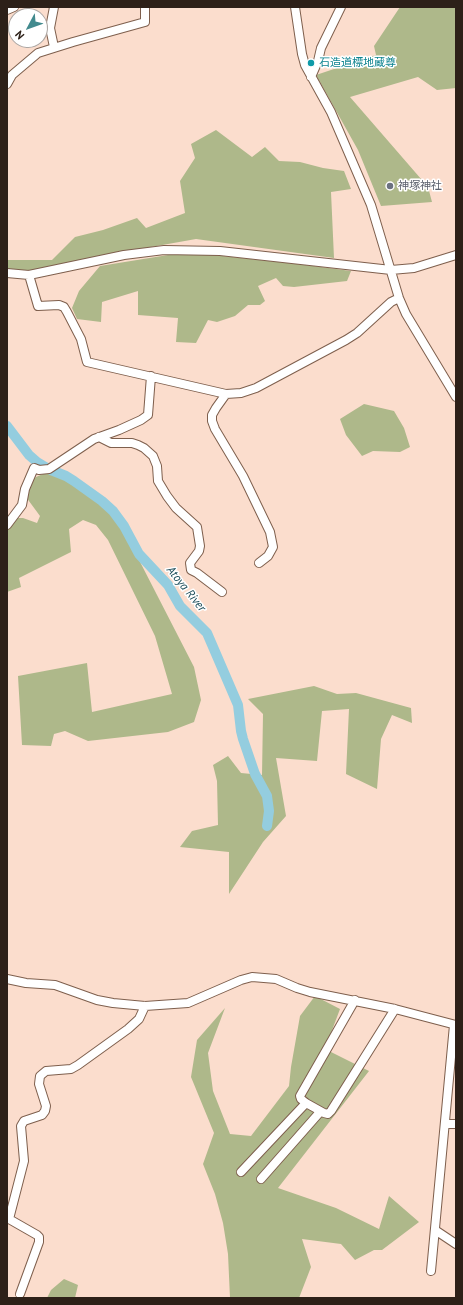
<!DOCTYPE html>
<meta charset="utf-8">
<style>
body{margin:0}
#map{position:relative;width:463px;height:1305px;overflow:hidden;background:#fbddcd;font-family:"PT Sans",sans-serif}
canvas{display:block}
.frame{position:absolute;inset:0;border:8px solid #2d2018;pointer-events:none}
.north{position:absolute;left:8px;top:8px;width:40px;height:40px;box-sizing:border-box;background:#fff;border:1px solid #aba6a3;border-radius:50%;rotate:229deg;font-size:11px;font-weight:700;line-height:16px;text-align:center;color:#2d2018}
.north::after{content:'';display:block;margin:auto;width:14px;height:18px;background:#428a8e;clip-path:polygon(50% 0,100% 100%,50% 72%,0 100%)}
</style>
<div id="map">
<canvas width="463" height="1305"></canvas>
<div class="frame"></div>
<div class="north">N</div>
</div>
<script>
const ctx = document.querySelector('canvas').getContext('2d');
ctx.lineJoin = 'round';
function fillPath(path, color) {
  ctx.fillStyle = color;
  ctx.fill(path, 'evenodd');
}
function shape(rows) {
  const path = new Path2D();
  for (const r of rows) {
    path.moveTo(r[0], r[1]);
    for (let i = 2; i < r.length; i += 2) path.lineTo(r[i], r[i + 1]);
  }
  return path;
}
function stroke(path, color, width, dash) {
  ctx.strokeStyle = color;
  ctx.lineWidth = width;
  ctx.lineCap = dash ? 'butt' : 'round';
  ctx.setLineDash(dash || []);
  ctx.stroke(path);
}
function write(font, color, halo, rows, align = 'center') {
  ctx.font = font + ' "PT Sans","Noto Sans JP",sans-serif';
  ctx.lineWidth = 3;
  ctx.setLineDash([]);
  ctx.textBaseline = 'middle';
  ctx.strokeStyle = halo;
  ctx.fillStyle = color;
  for (const [text, x, y, turn = 0] of rows) {
    ctx.save();
    ctx.translate(x, y);
    ctx.rotate((+turn || 0) * Math.PI / 180);
    ctx.textAlign = isNaN(turn) ? turn : align;
    if (halo) ctx.strokeText(text, 0, 0);
    ctx.fillText(text, 0, 0);
    ctx.restore();
  }
}
fillPath(shape([
 [400,7,456,7,456,88,437,90,418,77,350,97,428,187,432,202,381,206,358,150,316,75,376,55,374,46],
 [216,130,252,157,265,147,279,161,300,162,323,168,344,171,351,189,331,192,334,258,196,239,123,252,31,271,7,270,7,260,52,260,75,237,103,230,137,218,146,228,185,213,180,181,195,158,191,144],
 [204,254,306,265,351,271,347,281,294,287,283,286,276,278,258,286,265,301,260,305,248,305,235,316,217,322,208,320,196,343,176,342,178,318,138,315,138,291,102,302,101,322,77,319,72,308,79,291,100,266,168,255],
 [364,404,394,411,404,428,410,447,400,452,373,451,362,456,346,435,340,419],
 [50,471,65,477,90,496,106,506,119,521,194,667,201,700,194,722,168,732,88,741,65,731,54,734,51,746,22,745,18,676,87,663,92,712,172,694,155,636,108,540,96,525,83,520,69,529,71,552,19,578,21,587,7,592,7,529,16,518,23,518,37,523,40,516,26,497,29,483,36,477],
 [314,686,337,694,356,693,411,708,412,723,392,715,381,739,377,789,346,774,349,709,322,711,317,761,276,758,286,816,263,842,229,894,229,852,180,847,192,831,218,825,217,781,213,765,228,756,241,773,262,775,263,714,248,699],
 [315,996,340,1009,325,1049,369,1071,278,1188,336,1208,379,1229,389,1196,419,1222,382,1250,374,1250,355,1260,341,1244,302,1239,311,1267,299,1298,230,1298,228,1254,223,1223,215,1194,203,1164,214,1133,191,1077,197,1040,225,1008,208,1053,213,1091,230,1134,251,1136,289,1086,291,1067,300,1016],
 [64,1279,78,1285,75,1298,47,1298,51,1290]
]), '#aeb88a');
stroke(shape([
 [7,426,29,455,37,462,47,468],
 [51,470,66,476,74,481,102,501,113,511,124,526,139,554,168,585,180,606,207,633,238,705,241,731,243,739,255,774,267,796,269,811,267,826]
]), '#94cddf', 10);
const minor = shape([
 [54,7,50,28,54,47],
 [295,7,302,54,305,65,331,112,371,205,399,298,406,314,456,397],
 [7,10,14,7],
 [311,77,318,61,321,48,341,7],
 [7,84,12,75,38,53,73,42,145,22,145,7],
 [7,273,29,275,124,255,164,250,220,251,391,270,414,268,456,255],
 [29,275,38,306,59,305,64,307,67,312,81,339,87,362,226,394,241,393,256,388,346,340,357,333,391,302,399,298],
 [226,394,216,408,212,415,212,421,215,429,243,476,270,532,273,547,268,556,259,563],
 [99,437,111,443,132,443,138,445,144,448,153,456,157,466,158,481,167,496,176,508,197,527,200,546,199,551,190,563,191,570,197,573,222,592],
 [7,525,22,505,25,489,34,468,39,470,49,469,94,439,119,430,141,420,148,415,151,376],
 [7,979,26,983,55,985,97,1000,113,1003,145,1006,188,1003,241,980,252,977,276,979,297,988,310,992,395,1009,456,1025],
 [355,1000,300,1096,301,1099,306,1103,324,1113,328,1114,331,1111,395,1009],
 [445,1124,456,1124],
 [241,1172,306,1103],
 [261,1179,320,1112],
 [435,1230,456,1244],
 [431,1271,454,1025],
 [20,1294,39,1242,39,1237,37,1235,9,1219,24,1161,21,1126,24,1121,42,1115,45,1111,46,1106,39,1084,40,1076,46,1071,71,1069,78,1065,128,1029,139,1019,145,1006]
]);
stroke(minor, '#7e5f4d', 10);
stroke(minor, '#fff', 8);
for (const [x, y, r, color] of [
 [311,63,4,"#0f9aa8"],
 [390,186,4,"#6b7280"]
]) {
  const dot = new Path2D();
  dot.arc(x, y, r, 0, 2 * Math.PI);
  ctx.fillStyle = color;
  ctx.fill(dot);
  stroke(dot, '#fff', 1.5);
}
write('11px', '#0d838f', '#fff', [
 ["石造道標地蔵尊",319,63]
], 'left');
write('11px', '#5b616d', '#fff', [
 ["神塚神社",398,186]
], 'left');
write('italic 12px', '#1c4d5a', '#fff', [
 ["Atoya River",186,589,51]
]);
</script>
